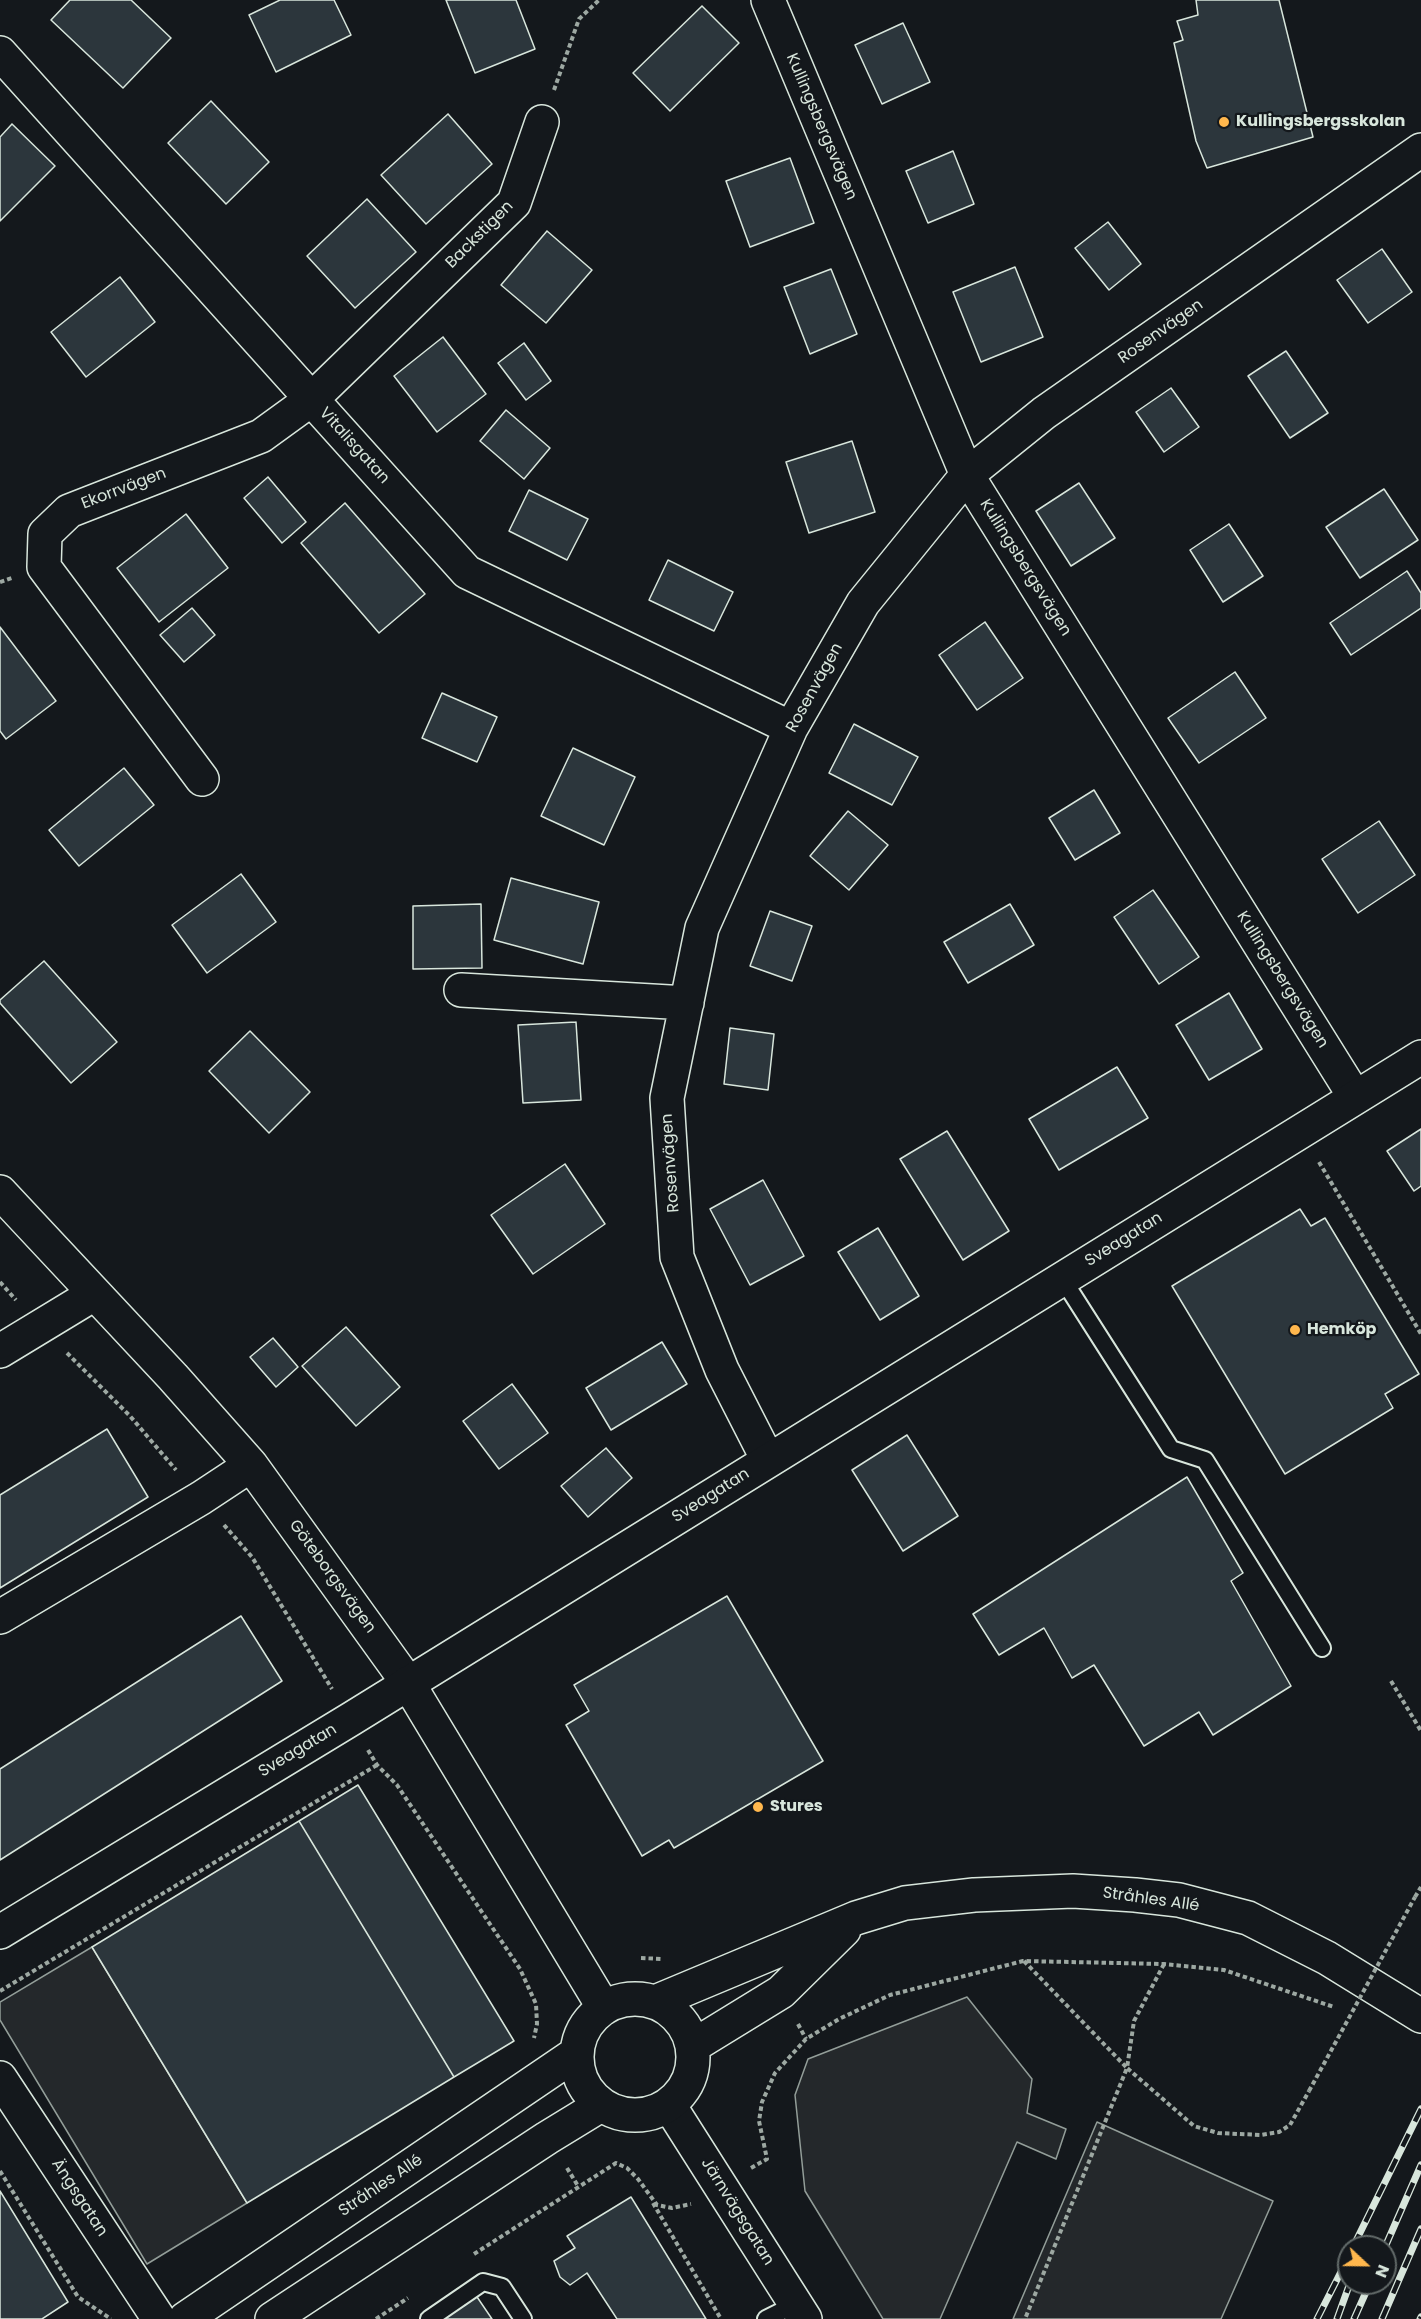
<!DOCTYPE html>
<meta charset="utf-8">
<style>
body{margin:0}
#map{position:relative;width:1421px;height:2319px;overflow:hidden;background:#14181c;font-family:Poppins,sans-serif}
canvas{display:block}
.north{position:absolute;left:1337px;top:2235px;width:60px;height:60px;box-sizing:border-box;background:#14181c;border:2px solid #626a69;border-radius:50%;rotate:112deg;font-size:16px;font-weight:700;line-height:24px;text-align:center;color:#d8e6dc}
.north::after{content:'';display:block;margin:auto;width:21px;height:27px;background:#ffb74d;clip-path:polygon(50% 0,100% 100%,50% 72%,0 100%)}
</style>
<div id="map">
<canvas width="1421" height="2319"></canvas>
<div class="north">N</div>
</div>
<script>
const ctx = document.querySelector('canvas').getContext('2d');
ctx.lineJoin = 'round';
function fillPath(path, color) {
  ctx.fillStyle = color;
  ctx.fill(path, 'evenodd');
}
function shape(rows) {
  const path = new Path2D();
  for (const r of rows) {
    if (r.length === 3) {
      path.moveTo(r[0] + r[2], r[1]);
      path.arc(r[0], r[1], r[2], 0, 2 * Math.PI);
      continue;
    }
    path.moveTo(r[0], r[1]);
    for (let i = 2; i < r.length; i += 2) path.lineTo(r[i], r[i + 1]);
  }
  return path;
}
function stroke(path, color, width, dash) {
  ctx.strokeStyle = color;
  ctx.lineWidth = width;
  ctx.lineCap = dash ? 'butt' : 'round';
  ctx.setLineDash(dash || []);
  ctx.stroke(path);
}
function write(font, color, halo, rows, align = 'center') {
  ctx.font = font + ' Poppins,sans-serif';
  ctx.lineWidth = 4.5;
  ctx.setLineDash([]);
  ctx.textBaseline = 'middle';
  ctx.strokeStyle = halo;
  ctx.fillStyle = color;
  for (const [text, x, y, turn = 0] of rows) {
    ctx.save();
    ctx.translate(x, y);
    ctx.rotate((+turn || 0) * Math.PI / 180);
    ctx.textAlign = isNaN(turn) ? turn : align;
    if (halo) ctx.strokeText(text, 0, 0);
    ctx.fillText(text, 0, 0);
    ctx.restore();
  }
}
const parking = shape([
 [92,1947,247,2203,147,2264,0,2020,0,2002,92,1947],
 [967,1997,1032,2079,1027,2113,1066,2129,1056,2159,1017,2142,940,2319,883,2319,805,2191,795,2095,808,2059,967,1997],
 [1097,2122,1273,2201,1221,2319,1013,2319,1097,2122]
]);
fillPath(parking, '#24282b');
stroke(parking, '#939e99', 1.5);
const building = shape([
 [70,0,131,0,171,38,123,88,51,20,70,0],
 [280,0,334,0,351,35,276,72,249,15,280,0],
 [446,0,516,0,535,49,475,73,446,0],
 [1196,0,1279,0,1313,137,1207,168,1196,141,1174,43,1183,40,1177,21,1198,15,1196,0],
 [702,6,739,43,670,111,633,73,702,6],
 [903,23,930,82,882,104,855,45,903,23],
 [211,101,269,162,226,204,168,143,211,101],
 [448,114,492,164,426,224,381,175,448,114],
 [12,124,55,166,0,221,0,137,12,124],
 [953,151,974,204,928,223,906,171,953,151],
 [790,158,814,223,750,247,726,181,790,158],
 [367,199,416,252,355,308,307,256,367,199],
 [1108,222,1141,264,1109,290,1075,248,1108,222],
 [547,231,592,270,546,323,501,285,547,231],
 [1382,249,1412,292,1368,323,1337,280,1382,249],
 [1015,267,1043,337,981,362,953,292,1015,267],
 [831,269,857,334,810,354,784,287,831,269],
 [120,277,155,322,86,377,51,332,120,277],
 [443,337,486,394,437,432,394,376,443,337],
 [524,343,551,381,526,400,498,363,524,343],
 [1286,351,1328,413,1290,438,1248,376,1286,351],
 [1171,388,1199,427,1164,452,1136,412,1171,388],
 [506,410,550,448,524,479,480,441,506,410],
 [852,441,875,512,809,533,786,462,852,441],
 [268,477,306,522,282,543,244,498,268,477],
 [1079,483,1115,538,1071,566,1036,511,1079,483],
 [1384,489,1418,540,1360,578,1326,527,1384,489],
 [529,490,588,519,567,560,509,531,529,490],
 [345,503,425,594,379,633,301,543,345,503],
 [186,514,228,568,159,622,117,568,186,514],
 [1229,524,1263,576,1223,602,1190,550,1229,524],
 [668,560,733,592,714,631,649,600,668,560],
 [1407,571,1421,593,1421,608,1351,655,1330,623,1407,571],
 [192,608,215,635,184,662,160,635,192,608],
 [985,622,1023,678,977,710,939,655,985,622],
 [0,627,56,701,6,739,0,731,0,627],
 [1235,672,1266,718,1199,763,1168,718,1235,672],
 [442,693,497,717,477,762,422,738,442,693],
 [854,724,918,757,892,805,829,773,854,724],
 [573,748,635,777,604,845,541,816,573,748],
 [124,768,154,805,79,866,49,830,124,768],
 [1094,790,1120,833,1075,860,1049,818,1094,790],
 [848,811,888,845,849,890,810,856,848,811],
 [1379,821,1415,875,1358,913,1322,859,1379,821],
 [241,874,276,922,207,973,172,925,241,874],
 [511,878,599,902,583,964,494,940,511,878],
 [1153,890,1199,957,1159,984,1114,917,1153,890],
 [481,904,482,968,413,969,413,906,481,904],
 [1010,904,1034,945,968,983,944,942,1010,904],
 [770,911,812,926,792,981,750,966,770,911],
 [44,961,117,1042,71,1083,0,1003,0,1000,44,961],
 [1229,993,1262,1049,1209,1080,1176,1025,1229,993],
 [576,1022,581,1100,523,1103,518,1025,576,1022],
 [730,1028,774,1034,768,1090,724,1084,730,1028],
 [250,1031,310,1092,269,1133,209,1071,250,1031],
 [1117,1067,1148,1118,1059,1170,1029,1119,1117,1067],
 [1421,1129,1421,1186,1414,1191,1387,1151,1421,1129],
 [947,1131,1009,1231,963,1260,900,1159,947,1131],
 [565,1164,605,1224,533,1274,491,1215,565,1164],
 [763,1180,804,1256,750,1285,710,1209,763,1180],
 [1300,1209,1311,1226,1325,1218,1419,1374,1385,1394,1393,1408,1285,1474,1172,1286,1300,1209],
 [878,1228,919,1296,880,1320,838,1252,878,1228],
 [346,1327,400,1387,356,1426,302,1366,346,1327],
 [273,1338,298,1367,276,1387,250,1357,273,1338],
 [662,1342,687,1384,611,1430,586,1388,662,1342],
 [512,1384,548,1433,499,1469,463,1421,512,1384],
 [107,1429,148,1497,0,1588,0,1495,107,1429],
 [907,1435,958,1516,903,1551,852,1470,907,1435],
 [606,1448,632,1478,588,1517,561,1486,606,1448],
 [1187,1477,1243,1573,1231,1581,1291,1686,1213,1735,1199,1712,1144,1746,1094,1665,1072,1678,1044,1628,999,1655,973,1614,1187,1477],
 [727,1596,823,1761,674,1848,669,1840,642,1856,566,1725,589,1711,574,1685,727,1596],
 [241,1616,282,1681,0,1860,0,1769,241,1616],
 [358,1785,514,2041,454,2077,299,1821,358,1785],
 [299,1821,454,2077,247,2203,92,1947,299,1821],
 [0,2191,68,2302,42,2319,0,2319,0,2191],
 [631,2197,706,2319,617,2319,587,2273,570,2285,560,2277,554,2261,575,2248,567,2236,631,2197],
 [473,2291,492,2319,433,2319,473,2291]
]);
fillPath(building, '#2c363c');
stroke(building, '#d8e6dc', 1.5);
const lane = shape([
 [1062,1278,1171,1449,1205,1460,1322,1648],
 [429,2319,483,2282,502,2287,523,2319],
 [766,2319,796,2304]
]);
const street = shape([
 [768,0,967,475,1355,1097],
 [0,53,467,572,791,728],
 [202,779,44,567,45,534,69,511,261,436,312,399,514,203,542,122],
 [461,990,687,1003],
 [0,1192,173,1377,251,1465,408,1683],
 [0,1351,94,1294],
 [768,1460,722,1370,677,1257,667,1098,702,928,791,728,863,603,967,475,1044,413,1421,150],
 [0,1617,201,1498,251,1465],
 [0,2078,159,2319],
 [669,2105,805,2319]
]);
const secondary = shape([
 [408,1683,604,2008],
 [0,1932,351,1719,1421,1057],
 [635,2057,58],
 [655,2002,856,1918,905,1903,974,1895,1073,1891,1135,1895,1179,1900,1248,1918,1327,1958,1421,2016],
 [693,2046,781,1992,844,1930],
 [185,2319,577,2053],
 [272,2319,547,2138,601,2105]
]);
stroke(lane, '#d8e6dc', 20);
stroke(street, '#d8e6dc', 36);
stroke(secondary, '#d8e6dc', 36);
stroke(shape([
 [554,90,579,19,599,0],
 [0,582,12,578],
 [1319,1162,1421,1334],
 [0,1282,16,1300],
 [67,1353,130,1416,176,1470],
 [224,1525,252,1557,332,1689],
 [1391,1681,1421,1731],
 [368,1750,377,1765,397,1785,520,1969,536,2004,537,2024,534,2038],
 [1415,1897,1421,1887],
 [641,1958,661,1959],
 [1024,1961,1127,2068,1025,2319],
 [1164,1964,1134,2021,1127,2068,1194,2126,1218,2133,1261,2135,1279,2132,1290,2125,1309,2091],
 [0,1991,377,1765],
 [798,2024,806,2039],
 [567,2168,578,2186],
 [751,2168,767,2159,759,2121,762,2102,775,2073,806,2039,839,2019,890,1995,1023,1961,1164,1964,1224,1970,1334,2007],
 [0,2171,78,2297,111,2319],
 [653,2203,721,2319],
 [474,2254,616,2163,627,2168,638,2179,657,2205,672,2208,691,2204],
 [376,2319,408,2298]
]), '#9da8a2', 4, [4.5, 3]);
stroke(lane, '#14181c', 16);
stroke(street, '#14181c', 33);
stroke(secondary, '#14181c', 33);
const rail = shape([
 [1353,2247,1421,2109],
 [1385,2247,1421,2165],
 [1317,2319,1349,2256],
 [1337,2319,1350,2283],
 [1354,2319,1370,2283],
 [1382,2319,1421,2229],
 [1420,2319,1421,2317]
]);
stroke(rail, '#d8e6dc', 7);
stroke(rail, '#14181c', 4.5, [14]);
stroke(shape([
 [1309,2091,1415,1897]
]), '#9da8a2', 4, [4.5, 3]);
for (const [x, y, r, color] of [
 [1224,122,6,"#ffb74d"],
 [1295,1330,6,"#ffb74d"],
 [758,1807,6,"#ffb74d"]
]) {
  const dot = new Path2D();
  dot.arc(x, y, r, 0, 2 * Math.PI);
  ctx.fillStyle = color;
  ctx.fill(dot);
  stroke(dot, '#14181c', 2);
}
write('bold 16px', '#d8e6dc', '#14181c', [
 ["Kullingsbergsskolan",1236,122],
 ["Hemköp",1307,1330],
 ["Stures",770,1807]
], 'left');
write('16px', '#d8e6dc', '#14181c', [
 ["Kullingsbergsvägen",821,127,67],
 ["Backstigen",480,235,-45],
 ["Rosenvägen",1161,332,-35],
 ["Vitalisgatan",354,446,48],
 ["Ekorrvägen",124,489,-21],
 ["Kullingsbergsvägen",1025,568,58],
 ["Rosenvägen",815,688,-61],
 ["Kullingsbergsvägen",1282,980,58],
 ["Rosenvägen",671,1163,-94],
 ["Sveagatan",1124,1240,-32],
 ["Sveagatan",711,1496,-32],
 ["Göteborgsvägen",332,1577,54],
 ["Sveagatan",298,1751,-31],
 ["Stråhles Allé",1151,1900,8],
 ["Stråhles Allé",381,2186,-34],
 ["Ängsgatan",79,2198,57],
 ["Järnvägsgatan",737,2212,58]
]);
</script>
